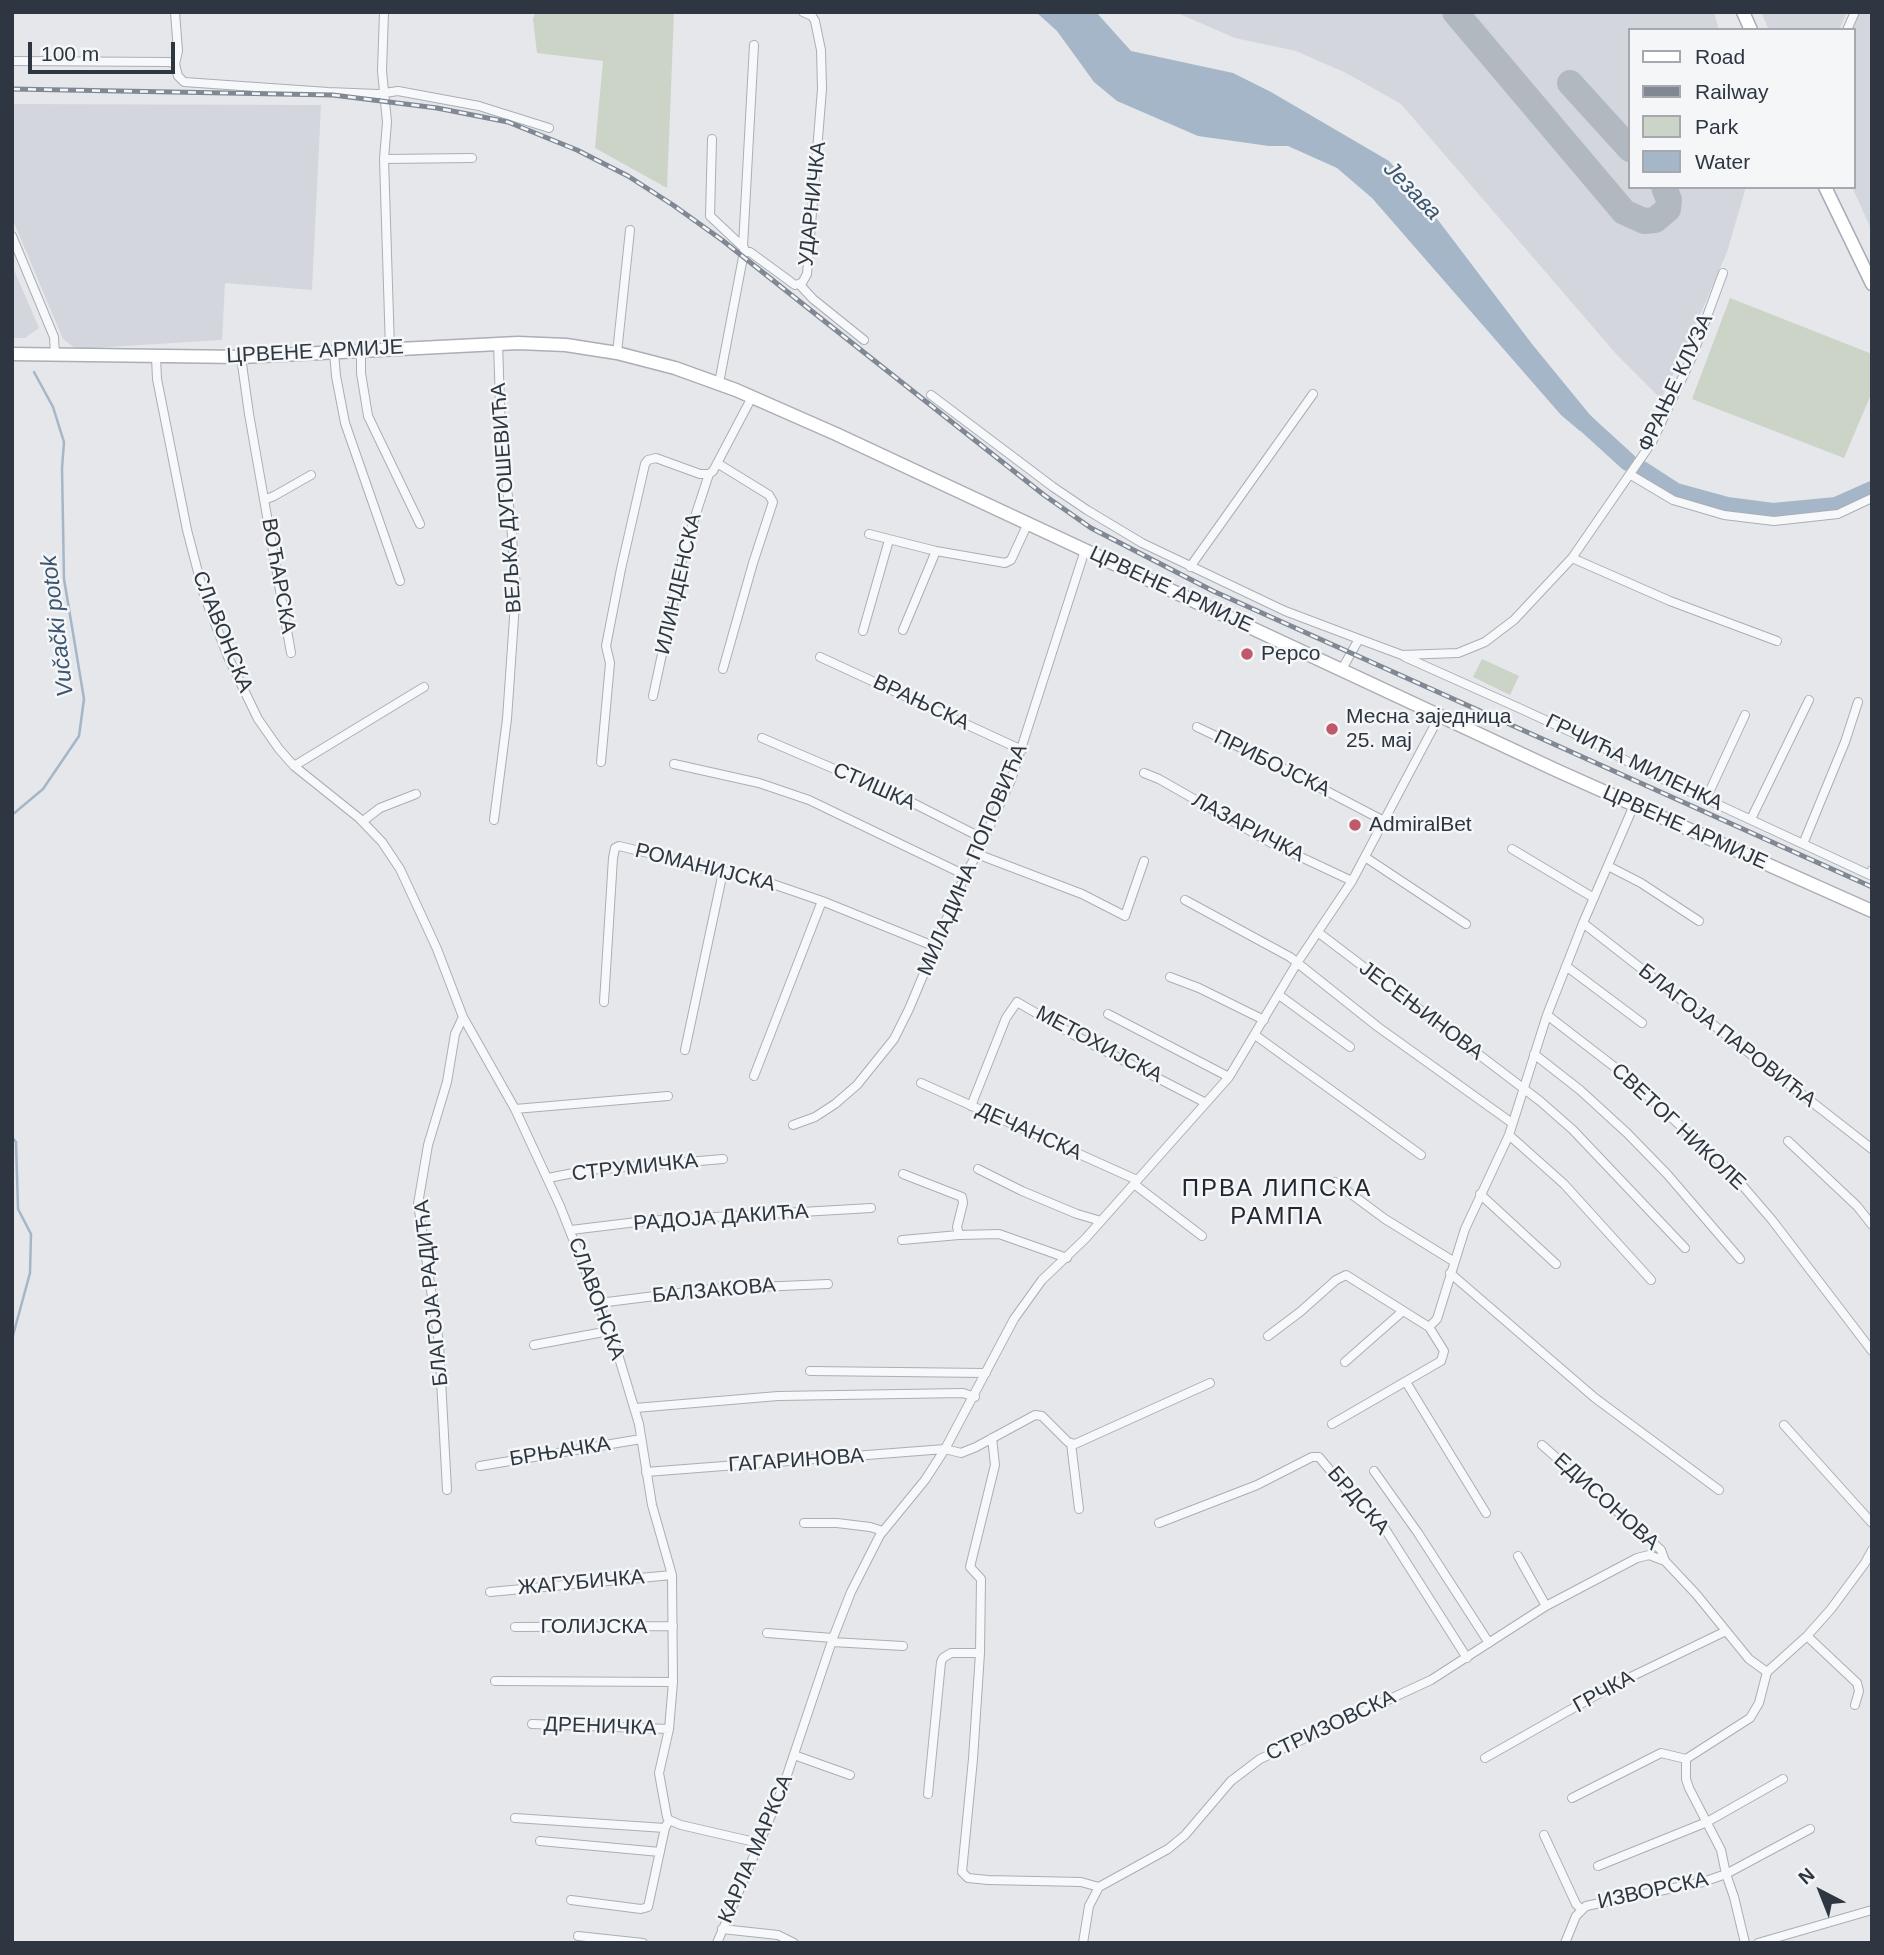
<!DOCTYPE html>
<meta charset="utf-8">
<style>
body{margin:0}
#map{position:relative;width:1884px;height:1955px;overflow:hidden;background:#e5e7eb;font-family:Helvetica,sans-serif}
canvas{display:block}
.frame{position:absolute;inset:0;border:14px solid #2e3642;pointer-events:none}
.legend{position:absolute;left:1628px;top:28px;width:228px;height:161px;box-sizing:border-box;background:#f4f6f8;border:2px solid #a5a9af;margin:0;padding:9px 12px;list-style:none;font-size:21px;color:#2e3642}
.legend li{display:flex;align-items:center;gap:14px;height:35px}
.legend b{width:35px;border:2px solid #a5a9af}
.north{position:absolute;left:1786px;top:1857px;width:70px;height:70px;-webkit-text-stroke:5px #f4f6f8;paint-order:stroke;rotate:318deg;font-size:19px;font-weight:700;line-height:28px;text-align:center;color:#2e3642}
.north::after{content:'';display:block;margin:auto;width:24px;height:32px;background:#2e3642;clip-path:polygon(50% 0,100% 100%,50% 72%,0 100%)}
.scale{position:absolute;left:28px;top:42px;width:147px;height:32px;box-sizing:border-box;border:4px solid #2e3642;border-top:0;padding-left:9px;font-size:21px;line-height:24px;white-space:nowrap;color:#2e3642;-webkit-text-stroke:5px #f4f6f8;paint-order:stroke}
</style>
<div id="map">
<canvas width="1884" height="1955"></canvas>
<div class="frame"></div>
<ul class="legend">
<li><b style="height:9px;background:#fff"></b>Road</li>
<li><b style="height:9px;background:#808893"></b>Railway</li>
<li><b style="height:19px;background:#cbd4c7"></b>Park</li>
<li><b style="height:19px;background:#a4b6c7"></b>Water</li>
</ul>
<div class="north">N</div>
<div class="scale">100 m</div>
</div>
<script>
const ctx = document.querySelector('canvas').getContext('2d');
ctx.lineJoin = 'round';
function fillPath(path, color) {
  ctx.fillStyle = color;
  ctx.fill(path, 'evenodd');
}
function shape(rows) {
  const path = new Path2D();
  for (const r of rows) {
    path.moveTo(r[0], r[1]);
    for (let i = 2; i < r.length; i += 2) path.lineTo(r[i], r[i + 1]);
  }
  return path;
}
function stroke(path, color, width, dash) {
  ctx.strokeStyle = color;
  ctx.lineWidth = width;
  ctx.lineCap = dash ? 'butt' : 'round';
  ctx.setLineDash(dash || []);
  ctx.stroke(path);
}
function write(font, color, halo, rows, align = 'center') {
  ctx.font = font + ' Helvetica,sans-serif';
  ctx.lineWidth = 5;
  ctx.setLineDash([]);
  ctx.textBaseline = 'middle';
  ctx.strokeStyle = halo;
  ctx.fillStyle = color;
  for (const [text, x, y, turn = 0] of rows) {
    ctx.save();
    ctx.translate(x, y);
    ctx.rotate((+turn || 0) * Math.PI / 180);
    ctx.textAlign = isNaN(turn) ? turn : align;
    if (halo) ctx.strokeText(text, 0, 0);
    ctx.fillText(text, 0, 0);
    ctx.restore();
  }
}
fillPath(shape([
 [1175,12,1714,12,1719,30,1630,30,1630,187,1746,187,1727,252,1686,348,1661,399,1617,355,1401,104,1346,73,1296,51,1235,38],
 [1761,12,1847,12,1839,30,1769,30],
 [1859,12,1872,12,1872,231,1852,187,1854,187,1854,30,1852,30],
 [12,104,321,105,312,290,225,283,222,340,76,349,63,339,12,218],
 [12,265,39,328,25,338,12,338]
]), '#d3d7dd');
fillPath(shape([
 [535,12,674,12,667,188,595,148,603,61,537,53,533,19],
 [1730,298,1872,354,1872,392,1844,458,1692,399],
 [1482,659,1519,676,1510,695,1473,677]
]), '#cbd4c7');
fillPath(shape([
 [1036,12,1096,12,1131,51,1233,73,1271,92,1389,161,1416,191,1532,344,1595,421,1580,431,1561,415,1372,198,1337,168,1288,146,1269,146,1198,136,1117,101,1094,82,1057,31]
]), '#a4b6c7');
stroke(shape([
 [12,815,43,789,79,736,84,699,64,579,62,468,64,442,53,407,34,372],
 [12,1137,16,1142,18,1209,31,1234,30,1273,12,1339]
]), '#a4b6c7', 2.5);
stroke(shape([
 [1571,410,1628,462],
 [1642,470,1676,492,1727,506,1773,512,1836,506,1872,490]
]), '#a4b6c7', 18);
stroke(shape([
 [1455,12,1624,212,1644,221,1655,220,1668,209,1669,200,1664,187],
 [1570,83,1630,149]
]), '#b2b8bf', 26);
const minor = shape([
 [175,12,178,51,175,64,178,76,184,82,328,92,378,94,398,91,479,106,549,128],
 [384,12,382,71,387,122,384,159,390,349],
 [1847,30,1855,12],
 [12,61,169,62,175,64],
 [712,139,710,216,744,248],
 [384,159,472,158],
 [12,236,54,337,55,355],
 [743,246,754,45],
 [799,284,813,299,864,340],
 [334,352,336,376,345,423,400,581],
 [361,352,361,373,368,416,420,524],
 [617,353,630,230],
 [156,357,157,379,187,530,204,595,228,657,258,719,279,749,294,766,359,818,382,842,400,869,437,949,463,1017,515,1109,560,1206,617,1351,639,1424,652,1505,672,1575,673,1682,669,1729,659,1773,667,1817,669,1820,681,1825,759,1843],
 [241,357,249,414,291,653],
 [719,383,744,252,750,252,795,285,802,283,807,274,822,89,821,50,815,21,812,16,803,12],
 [931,395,1053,487,1087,510,1142,543,1285,611,1359,639],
 [717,463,769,495,773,502,753,563,723,669],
 [1631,475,1673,500,1724,515,1774,521,1838,514,1872,498],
 [264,500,274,496,311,475],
 [869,534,936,551,1005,563,1011,560,1028,523],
 [1572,558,1670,601,1777,641],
 [1190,567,1313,394],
 [903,630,936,551],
 [863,631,889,540],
 [820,657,1022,750],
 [1405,657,1519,708,1593,742,1641,769,1870,875,1872,870],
 [1342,669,1359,639,1402,655,1458,653,1485,642,1514,620,1572,558,1652,442,1692,357,1723,273],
 [653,696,685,547,709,474],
 [1197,727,1277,765,1384,821],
 [762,738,907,800,984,839],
 [601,762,610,663,606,646,621,569,645,464,648,460,656,458,700,474,709,474,713,471,752,397],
 [674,764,759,783,809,800,965,875],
 [294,766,424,687],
 [1144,773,1159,779,1273,844,1352,881],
 [1706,799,1745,715],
 [1751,819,1809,700],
 [494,820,507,719,516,589,511,523,501,437,498,342],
 [363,821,380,808,416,794],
 [1803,844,1845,742,1858,702],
 [1512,849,1594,898],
 [977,854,1082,894,1125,916,1144,861],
 [1365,857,1466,924],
 [1608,866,1641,883,1699,921],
 [1185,900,1290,957,1378,1027,1512,1123],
 [1583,923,1872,1149],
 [1319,933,1540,1101,1573,1130,1685,1248],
 [1566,966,1642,1023],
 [1170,977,1199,988,1264,1020],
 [1279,995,1350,1047],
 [604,1002,613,858,615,848,619,846,764,881,822,901,936,947],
 [1108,1014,1229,1077],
 [1547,1015,1625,1075,1730,1171,1772,1220,1872,1351],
 [1255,1035,1421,1155],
 [685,1050,723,872],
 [1534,1054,1580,1090,1627,1133,1667,1174,1740,1259],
 [754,1076,822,901],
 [921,1083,1137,1180],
 [971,1106,1006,1018,1017,1002,1074,1035,1206,1103],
 [515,1109,668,1096],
 [793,1125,815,1117,835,1104,857,1085,894,1039,909,1009,965,875,977,854,1011,780,1085,550],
 [1509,1135,1564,1184,1651,1280],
 [1788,1141,1857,1206,1872,1225],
 [978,1169,1022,1191,1077,1214,1101,1221],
 [903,1174,962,1197,963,1203,957,1227,959,1235],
 [548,1178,589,1170,723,1159],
 [1335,1182,1385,1219,1453,1261],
 [1134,1184,1202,1236],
 [1480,1194,1556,1264],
 [571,1230,645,1221,871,1208],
 [902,1240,959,1235,999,1234,1067,1258],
 [1450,1273,1595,1398,1719,1490],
 [599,1303,711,1289,828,1284],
 [1429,1327,1437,1319,1465,1229,1509,1135,1547,1015,1583,923,1634,805],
 [1268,1336,1300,1312,1336,1280,1346,1275,1429,1327,1444,1351,1441,1361,1332,1424],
 [534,1345,609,1331],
 [1345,1362,1403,1311],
 [810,1371,986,1373],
 [1406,1382,1486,1513],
 [635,1408,778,1396,963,1393,975,1397],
 [1784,1425,1872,1523],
 [992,1438,995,1465,970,1567,981,1579,980,1653,973,1759,962,1872,968,1878,988,1880,1081,1882,1099,1887],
 [1071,1443,1079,1509],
 [1542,1445,1661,1550,1665,1561],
 [480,1466,641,1439],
 [1374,1471,1418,1533,1489,1643],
 [646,1472,945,1449,961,1453,976,1447,1035,1415,1042,1416,1068,1442,1075,1444,1210,1383],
 [447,1490,439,1343,418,1204,428,1145,447,1082,455,1034,463,1017],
 [804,1523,837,1523,870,1527,883,1531],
 [1159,1523,1257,1485,1312,1457,1319,1457,1349,1493,1380,1521,1467,1658],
 [1518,1556,1546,1606],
 [490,1592,672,1575],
 [515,1627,673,1626],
 [767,1633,833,1638],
 [1807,1636,1857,1683,1859,1691,1855,1705],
 [832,1642,903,1646],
 [495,1681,673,1682],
 [532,1724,669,1729],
 [794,1755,850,1775],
 [1485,1758,1614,1685,1726,1631],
 [928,1794,941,1662,943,1658,951,1653,980,1653],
 [1572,1798,1661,1753,1686,1759],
 [515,1818,665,1828],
 [1544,1835,1576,1904,1581,1909],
 [540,1841,660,1852],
 [1598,1866,1707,1822,1783,1779],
 [571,1900,641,1909,648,1907,665,1828,669,1820],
 [722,1929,778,1935,794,1943],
 [578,1936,643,1943],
 [717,1943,783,1787,833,1638,851,1592,880,1535,925,1480,945,1449,1014,1319,1042,1280,1085,1239,1229,1077,1297,963,1352,881,1440,715],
 [1083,1943,1089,1906,1099,1887,1168,1849,1185,1835,1231,1781,1260,1759,1431,1680,1546,1606,1637,1558,1649,1555,1665,1561,1696,1594,1749,1659,1767,1672],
 [1565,1943,1576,1916,1586,1906,1703,1882,1726,1874,1721,1850,1689,1788,1686,1779,1686,1759,1750,1718,1759,1703,1767,1672,1807,1636,1831,1609,1865,1563,1872,1550],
 [1745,1943,1734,1897,1726,1874,1810,1829],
 [1758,1943,1872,1910]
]);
const secondary = shape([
 [12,354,241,357,518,343,566,345,617,353,675,368,736,390,836,434,1558,771,1872,911]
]);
const primary = shape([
 [1743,12,1751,30],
 [1825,187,1872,284]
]);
stroke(minor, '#aaaeb5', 10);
stroke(secondary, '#aaaeb5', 15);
stroke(primary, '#a5acb5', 15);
stroke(minor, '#f7f8fa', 8);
stroke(secondary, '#fff', 12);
stroke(primary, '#fff', 12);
const rail = shape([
 [12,89,333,95,437,108,508,122,577,150,628,176,673,205,722,240,1044,495,1091,528,1213,591,1872,887]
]);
stroke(rail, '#808893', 5);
stroke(rail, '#f4f6f8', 2.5, [8]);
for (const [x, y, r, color] of [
 [1247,654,7,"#c1596c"],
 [1332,729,7,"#c1596c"],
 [1355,825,7,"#c1596c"]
]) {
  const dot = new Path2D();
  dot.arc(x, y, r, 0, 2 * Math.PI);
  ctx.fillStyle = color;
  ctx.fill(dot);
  stroke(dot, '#f4f6f8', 2.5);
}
write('21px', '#2e3642', '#f4f6f8', [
 ["УДАРНИЧКА",813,204,-84],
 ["ЦРВЕНЕ АРМИЈЕ",315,352,-3],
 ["ФРАЊЕ КЛУЗА",1676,383,-65],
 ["ВЕЉКА ДУГОШЕВИЋА",507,498,-94],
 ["ВОЋАРСКА",278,576,80],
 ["ИЛИНДЕНСКА",679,584,-77],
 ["ЦРВЕНЕ АРМИЈЕ",1171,590,25],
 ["СЛАВОНСКА",222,632,68],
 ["ВРАЊСКА",921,703,25],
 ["ГРЧИЋА МИЛЕНКА",1634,763,26],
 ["ПРИБОЈСКА",1272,764,26],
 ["СТИШКА",874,787,24],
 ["ЛАЗАРИЧКА",1248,828,28],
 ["ЦРВЕНЕ АРМИЈЕ",1685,828,24],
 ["МИЛАДИНА ПОПОВИЋА",973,860,-67],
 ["РОМАНИЈСКА",705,868,14],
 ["ЈЕСЕЊИНОВА",1421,1011,37],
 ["БЛАГОЈА ПАРОВИЋА",1727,1036,38],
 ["МЕТОХИЈСКА",1099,1045,28],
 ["СВЕТОГ НИКОЛЕ",1678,1127,43],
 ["ДЕЧАНСКА",1029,1132,24],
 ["СТРУМИЧКА",635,1168,-6],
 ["РАДОЈА ДАКИЋА",721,1218,-4],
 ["БАЛЗАКОВА",714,1291,-5],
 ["БЛАГОЈА РАДИЋА",432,1293,-96],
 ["СЛАВОНСКА",596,1299,70],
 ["БРЊАЧКА",560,1452,-9],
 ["ГАГАРИНОВА",796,1461,-4],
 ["БРДСКА",1358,1501,49],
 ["ЕДИСОНОВА",1606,1502,42],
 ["ЖАГУБИЧКА",581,1583,-5],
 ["ГОЛИЈСКА",594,1627],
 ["ГРЧКА",1604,1692,-29],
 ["СТРИЗОВСКА",1331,1726,-25],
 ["ДРЕНИЧКА",600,1727,2],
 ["КАРЛА МАРКСА",756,1849,-67],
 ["ИЗВОРСКА",1653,1891,-12]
]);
write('21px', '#2e3642', '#f4f6f8', [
 ["Pepco",1261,654],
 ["Месна заједница",1346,717],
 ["25. мај",1346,741],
 ["AdmiralBet",1369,825]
], 'left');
write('italic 23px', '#3c5672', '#f4f6f8', [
 ["Језава",1412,191,46],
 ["Vučački potok",58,626,-97]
]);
ctx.letterSpacing = '2px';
write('24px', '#202733', '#f4f6f8', [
 ["ПРВА ЛИПСКА",1277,1189],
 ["РАМПА",1277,1217]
]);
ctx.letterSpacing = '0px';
</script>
